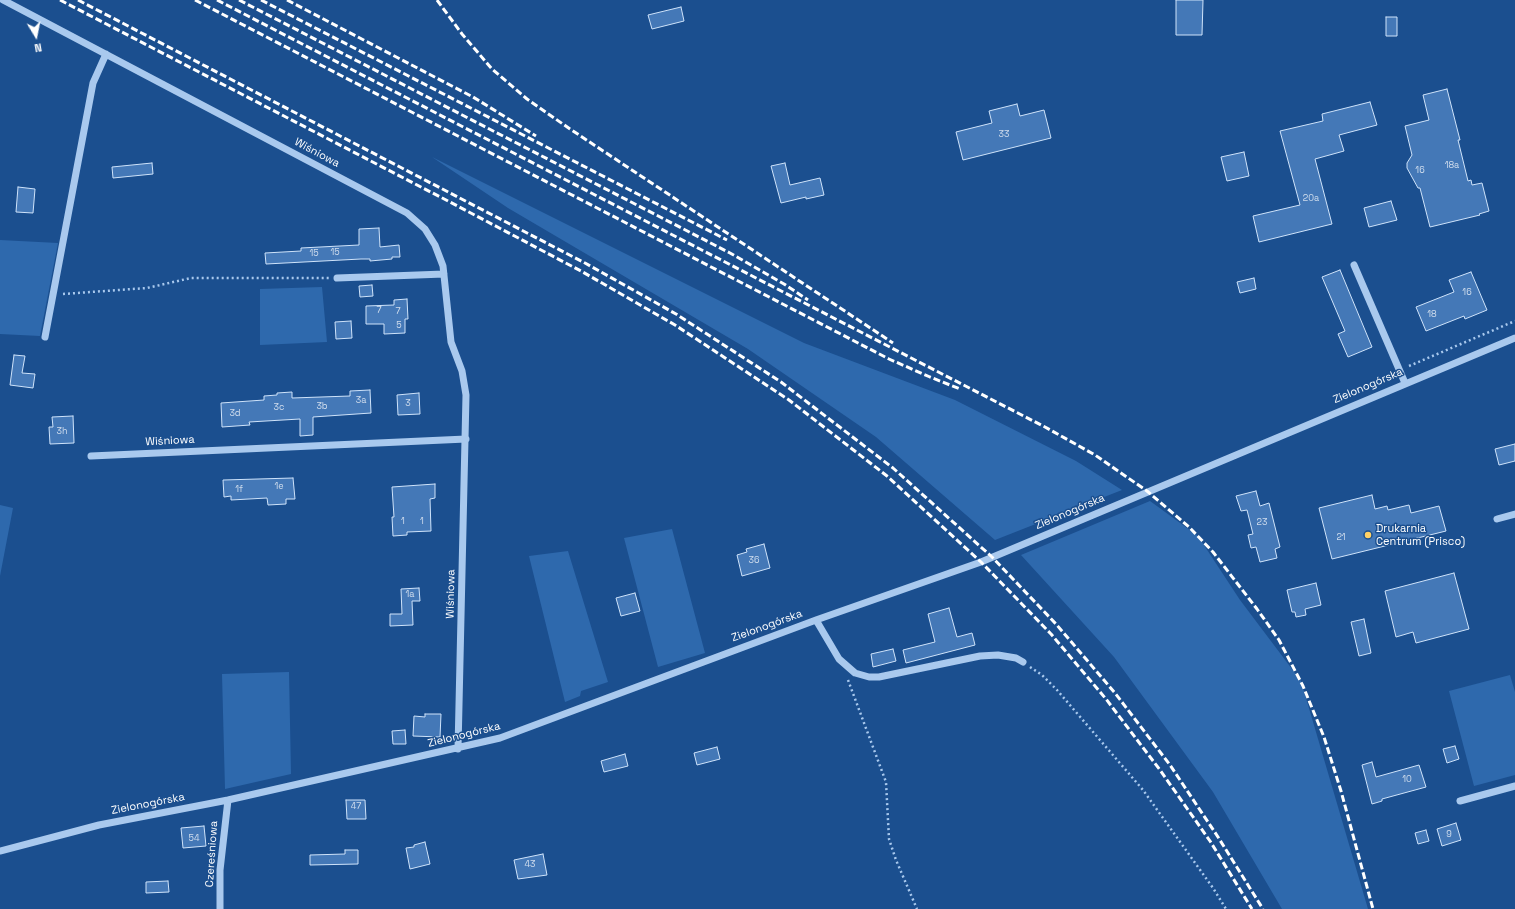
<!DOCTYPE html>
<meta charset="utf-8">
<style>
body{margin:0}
#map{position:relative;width:1515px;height:909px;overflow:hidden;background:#1b4f8f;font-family:"Space Grotesk",sans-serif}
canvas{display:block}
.north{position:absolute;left:16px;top:16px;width:40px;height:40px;-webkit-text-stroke:3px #1b4f8f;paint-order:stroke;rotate:170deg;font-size:11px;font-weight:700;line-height:16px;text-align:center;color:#fff}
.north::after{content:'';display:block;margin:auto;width:14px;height:18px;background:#fff;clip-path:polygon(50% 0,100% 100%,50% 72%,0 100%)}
</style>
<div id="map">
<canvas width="1515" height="909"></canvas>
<div class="north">N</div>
</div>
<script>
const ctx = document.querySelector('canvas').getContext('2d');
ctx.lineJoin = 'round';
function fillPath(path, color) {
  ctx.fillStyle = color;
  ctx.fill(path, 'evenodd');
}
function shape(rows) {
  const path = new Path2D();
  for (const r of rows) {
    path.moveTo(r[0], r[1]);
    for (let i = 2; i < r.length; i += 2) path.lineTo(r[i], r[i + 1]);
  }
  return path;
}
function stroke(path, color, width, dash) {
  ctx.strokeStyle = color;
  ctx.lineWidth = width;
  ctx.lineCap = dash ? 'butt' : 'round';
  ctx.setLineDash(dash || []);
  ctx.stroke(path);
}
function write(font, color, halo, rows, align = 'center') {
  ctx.font = font + ' "Space Grotesk",sans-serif';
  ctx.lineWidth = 3;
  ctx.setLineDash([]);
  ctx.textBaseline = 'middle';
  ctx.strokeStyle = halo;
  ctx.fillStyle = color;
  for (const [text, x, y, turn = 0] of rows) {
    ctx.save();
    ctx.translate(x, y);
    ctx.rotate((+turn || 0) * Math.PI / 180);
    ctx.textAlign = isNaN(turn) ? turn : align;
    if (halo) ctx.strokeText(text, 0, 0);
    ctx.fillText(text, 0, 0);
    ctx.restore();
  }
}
fillPath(shape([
 [432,157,804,343,955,400,1076,461,1122,490,995,540,876,437,748,349,508,208],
 [0,240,58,243,40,336,0,334],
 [322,287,327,342,260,345,260,289],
 [1150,501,1198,536,1240,600,1301,681,1368,909,1282,909,1213,792,1114,657,1021,555],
 [0,505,13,508,0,576],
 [672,529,705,653,658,667,624,538],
 [568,551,608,682,581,691,580,696,565,702,529,556],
 [289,672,291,774,225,789,222,674],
 [1510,675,1515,692,1515,775,1474,786,1449,691]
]), '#2e69ad');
const building = shape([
 [1176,0,1203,0,1202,35,1176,35,1176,0],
 [681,7,684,21,652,29,648,15,681,7],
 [1386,17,1397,17,1397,36,1386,36,1386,17],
 [1447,89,1460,140,1458,140,1468,181,1471,180,1472,185,1482,183,1489,211,1479,214,1480,215,1430,227,1420,188,1418,188,1407,168,1407,163,1412,155,1405,126,1429,120,1423,95,1447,89],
 [1370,102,1377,125,1339,135,1344,151,1315,159,1332,224,1259,242,1253,216,1300,205,1280,131,1323,121,1322,114,1370,102],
 [1017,104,1020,116,1044,110,1051,138,963,160,956,132,992,123,989,111,1017,104],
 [1244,152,1249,176,1227,181,1221,157,1244,152],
 [152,163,153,174,113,178,112,167,152,163],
 [785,163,790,185,820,178,824,195,806,199,806,197,781,203,771,166,785,163],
 [18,187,35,189,33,213,16,212,18,187],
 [1391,201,1397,220,1369,227,1364,208,1391,201],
 [379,228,380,247,399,245,400,257,392,257,392,259,370,261,370,259,361,259,266,264,265,253,301,251,301,248,359,245,359,229,379,228],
 [1340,270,1372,347,1348,357,1338,334,1345,331,1322,277,1340,270],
 [1471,272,1487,310,1465,319,1464,316,1426,331,1416,307,1454,292,1449,280,1471,272],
 [1254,278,1256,289,1240,293,1237,282,1254,278],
 [372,285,373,296,360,297,359,286,372,285],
 [407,299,408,319,405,319,405,333,384,334,384,324,366,324,366,306,394,305,394,300,407,299],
 [351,321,352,338,336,339,335,322,351,321],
 [14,355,25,356,22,373,35,374,33,388,10,385,14,355],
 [370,390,371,413,313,417,313,435,300,436,300,419,249,422,250,425,222,427,221,403,264,400,264,396,277,395,277,393,292,392,292,398,350,396,350,391,370,390],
 [419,393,420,414,398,415,397,395,419,393],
 [73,416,74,443,50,444,49,427,53,427,52,417,73,416],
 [1515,444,1515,461,1499,465,1495,449,1515,444],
 [293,478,295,499,286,499,286,504,268,505,267,498,231,500,231,496,224,497,223,480,293,478],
 [435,484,435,498,430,499,431,531,407,532,407,535,393,536,392,517,394,517,392,487,435,484],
 [1256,491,1260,506,1269,503,1280,547,1275,549,1277,558,1260,562,1256,547,1251,548,1248,535,1253,534,1247,510,1241,511,1236,496,1256,491],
 [1372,495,1375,509,1387,506,1388,510,1409,505,1411,513,1439,506,1446,531,1332,559,1319,508,1372,495],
 [764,544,770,568,742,576,737,555,747,552,746,549,764,544],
 [1454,573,1469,629,1416,643,1413,632,1396,637,1385,591,1454,573],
 [1316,583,1321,605,1305,609,1306,615,1296,617,1295,612,1292,612,1287,590,1316,583],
 [419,588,420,601,412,601,413,625,390,626,390,614,402,614,401,589,419,588],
 [635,593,640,611,621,616,616,598,635,593],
 [949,608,957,637,972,633,975,645,906,663,903,650,935,642,928,614,949,608],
 [1364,619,1371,653,1359,656,1351,622,1364,619],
 [893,649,896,661,873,667,871,654,893,649],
 [425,714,441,714,440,737,413,736,414,716,425,717,425,714],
 [405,730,406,744,393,744,392,731,405,730],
 [1455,746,1459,759,1447,763,1443,749,1455,746],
 [717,747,720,759,697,765,694,753,717,747],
 [625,754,628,766,604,772,601,761,625,754],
 [1372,762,1376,777,1419,765,1426,787,1382,799,1382,801,1372,804,1362,765,1372,762],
 [346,800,365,800,366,819,347,819,346,800],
 [1456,823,1461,840,1442,846,1437,829,1456,823],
 [204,826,206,846,183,848,181,828,204,826],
 [1426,830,1429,841,1418,844,1415,833,1426,830],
 [425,842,430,864,410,869,406,848,414,847,414,845,425,842],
 [345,850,358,850,358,864,310,865,310,855,345,854,345,850],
 [543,854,547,875,518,879,514,860,543,854],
 [168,881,169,892,146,893,146,882,168,881]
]);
fillPath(building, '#4478b7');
stroke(building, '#cfe3fa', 1);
stroke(shape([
 [63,294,147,288,191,278,329,278],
 [1409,366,1515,321],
 [1030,667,1042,675,1057,690,1143,790,1213,888,1226,909],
 [848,680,886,782,889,839,896,860,917,909]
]), '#a9c9ee', 2.5, [2, 3]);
stroke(shape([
 [3,0,407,213,425,229,435,245,443,266,451,342,462,371,466,395,458,749],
 [1354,265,1405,383],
 [337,278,444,274],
 [45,337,93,83,106,54],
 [91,456,466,439],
 [1497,519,1515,514],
 [816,620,839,659,855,673,869,677,879,677,980,656,998,655,1016,658,1023,662],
 [1460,801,1515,786],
 [0,851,99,825,228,800,500,738,816,620,981,562,1515,338],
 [220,909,220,870,228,800]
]), '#a9c9ee', 7);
stroke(shape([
 [60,0,448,201,581,271,675,325,789,400,887,476,981,562,1051,634,1106,699,1160,770,1210,841,1252,909],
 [78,0,585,263,635,291,676,314,781,382,893,468,992,557,1056,624,1115,693,1170,765,1218,837,1263,909],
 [195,0,889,359,930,377,960,389],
 [217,0,1045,427,1095,455,1147,491,1189,527,1213,552,1257,609,1279,640,1303,686,1324,737,1341,791,1373,909],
 [239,0,730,253,784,284,808,300],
 [261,0,727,240],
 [287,0,473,97,536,136],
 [437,0,462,34,492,69,527,99,570,129,893,343]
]), '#fff', 3, [7, 3]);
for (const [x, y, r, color] of [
 [1368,535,4,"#ffd166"]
]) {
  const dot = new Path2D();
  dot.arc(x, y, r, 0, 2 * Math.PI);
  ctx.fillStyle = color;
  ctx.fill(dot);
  stroke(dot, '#1b4f8f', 1.5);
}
write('9px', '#d0dded', null, [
 ["33",1004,135],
 ["18a",1452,166],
 ["16",1420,171],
 ["20a",1311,199],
 ["15",335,253],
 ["15",314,254],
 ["16",1467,293],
 ["7",379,311],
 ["7",398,312],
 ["18",1432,315],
 ["5",399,326],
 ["3a",361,401],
 ["3",408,404],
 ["3b",322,407],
 ["3c",279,408],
 ["3d",235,414],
 ["3h",62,432],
 ["1e",279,487],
 ["1f",239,490],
 ["1",403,522],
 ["1",422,522],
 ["23",1262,523],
 ["21",1341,538],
 ["36",754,561],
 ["1a",410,595],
 ["10",1407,780],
 ["47",356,807],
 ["9",1449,835],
 ["54",194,839],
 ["43",530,865]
]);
write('11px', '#fff', '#1b4f8f', [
 ["Wiśniowa",317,153,28],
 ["Zielonogórska",1368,386,-23],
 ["Wiśniowa",170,441,-3],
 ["Zielonogórska",1070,512,-23],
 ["Wiśniowa",451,594,-89],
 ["Zielonogórska",767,626,-20],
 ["Zielonogórska",464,735,-14],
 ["Zielonogórska",148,804,-11],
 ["Czereśniowa",212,854,-86]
]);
write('11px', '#fff', '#1b4f8f', [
 ["Drukarnia",1376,529],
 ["Centrum (Prisco)",1376,542]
], 'left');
</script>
